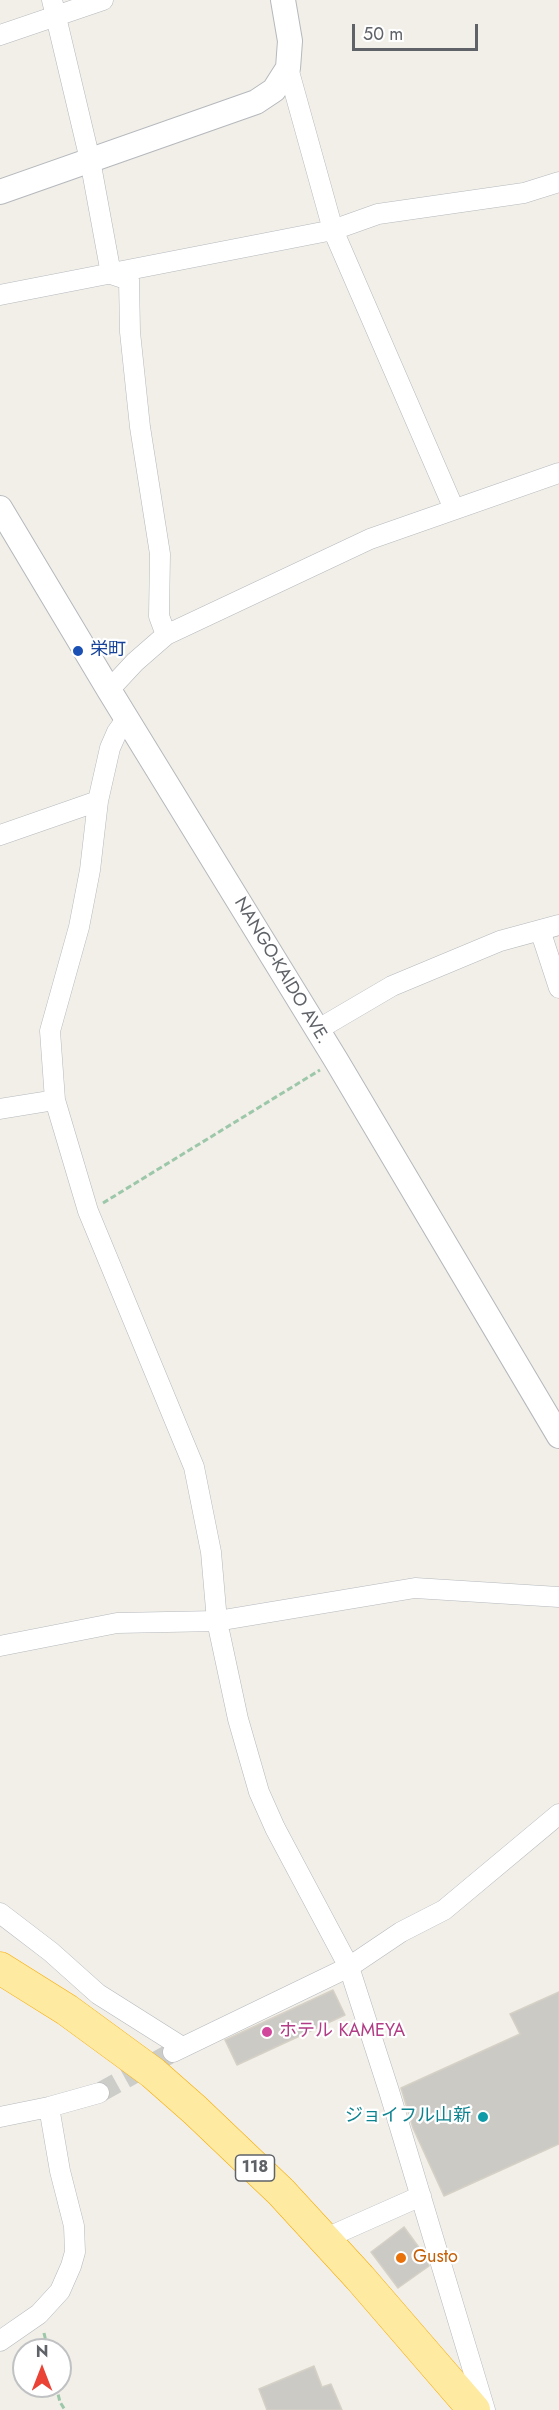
<!DOCTYPE html>
<meta charset="utf-8">
<style>
body{margin:0}
#map{position:relative;width:559px;height:2410px;overflow:hidden;background:#f1efe8;font-family:Jost,sans-serif}
canvas{display:block}
.north{position:absolute;left:12px;top:2338px;width:60px;height:60px;box-sizing:border-box;background:#fff;border:2px solid #bfc1c3;border-radius:50%;rotate:0deg;font-size:16px;font-weight:700;line-height:24px;text-align:center;color:#5f6368}
.north::after{content:'';display:block;margin:auto;width:21px;height:27px;background:#ea4335;clip-path:polygon(50% 0,100% 100%,50% 72%,0 100%)}
.scale{position:absolute;left:352px;top:24px;width:126px;height:27px;box-sizing:border-box;border:3px solid #5f6368;border-top:0;padding-left:8px;font-size:18px;line-height:21px;white-space:nowrap;color:#5f6368;-webkit-text-stroke:4px #fff;paint-order:stroke}
</style>
<div id="map">
<canvas width="559" height="2410"></canvas>
<div class="north">N</div>
<div class="scale">50 m</div>
</div>
<script>
const ctx = document.querySelector('canvas').getContext('2d');
ctx.lineJoin = 'round';
function fillPath(path, color) {
  ctx.fillStyle = color;
  ctx.fill(path, 'evenodd');
}
function shape(rows) {
  const path = new Path2D();
  for (const r of rows) {
    path.moveTo(r[0], r[1]);
    for (let i = 2; i < r.length; i += 2) path.lineTo(r[i], r[i + 1]);
  }
  return path;
}
function stroke(path, color, width, dash) {
  ctx.strokeStyle = color;
  ctx.lineWidth = width;
  ctx.lineCap = dash ? 'butt' : 'round';
  ctx.setLineDash(dash || []);
  ctx.stroke(path);
}
function write(font, color, halo, rows, align = 'center') {
  ctx.font = font + ' Jost,"Noto Sans JP",sans-serif';
  ctx.lineWidth = 4.5;
  ctx.setLineDash([]);
  ctx.textBaseline = 'middle';
  ctx.strokeStyle = halo;
  ctx.fillStyle = color;
  for (const [text, x, y, turn = 0] of rows) {
    ctx.save();
    ctx.translate(x, y);
    ctx.rotate((+turn || 0) * Math.PI / 180);
    ctx.textAlign = isNaN(turn) ? turn : align;
    if (halo) ctx.strokeText(text, 0, 0);
    ctx.fillText(text, 0, 0);
    ctx.restore();
  }
}
const building = shape([
 [333,1990,345,2015,237,2065,225,2040,333,1990],
 [559,1992,559,2144,444,2196,413,2128,401,2088,520,2034,510,2014,559,1992],
 [404,2227,426,2257,429,2266,398,2288,371,2252,404,2227],
 [314,2366,322,2387,331,2384,342,2410,267,2410,259,2389,314,2366]
]);
fillPath(building, '#cccac5');
stroke(building, '#d6d1c6', 1.5);
stroke(shape([
 [99,2093,173,2052]
]), '#ccccc8', 20, [20, 10]);
const minor = shape([
 [52,0,90,160,111,274],
 [0,35,103,0],
 [288,68,333,230,454,509],
 [111,274,129,280,130,332,140,427,160,554,159,616,166,635],
 [0,295,333,230,378,214,524,193,559,182],
 [109,690,135,662,166,635,370,539,559,473],
 [127,718,117,732,110,748,98,801,90,870,79,927,50,1031,55,1100,88,1211,194,1467,211,1552,217,1621,238,1719,259,1792,275,1828,349,1967,389,2091,485,2410],
 [0,835,98,801],
 [540,930,559,988],
 [317,1030,392,986,500,941,559,925],
 [0,1109,55,1100],
 [0,1646,117,1623,217,1621,415,1588,559,1597],
 [0,1913,51,1952,98,1994,182,2047],
 [173,2052,349,1967,401,1932,444,1910,559,1814],
 [0,2117,49,2107,99,2093],
 [324,2239,421,2196],
 [0,2341,39,2314,60,2291,71,2266,75,2252,74,2226,60,2171,49,2107]
]);
const tertiary = shape([
 [0,192,256,102,274,90,288,68,290,41,283,0],
 [0,508,109,690,336,1060,559,1436]
]);
const trunk = shape([
 [0,1968,67,2010,153,2073,195,2110,281,2192,360,2278,474,2410]
]);
stroke(minor, '#b5b8bc', 21);
stroke(tertiary, '#b5b8bc', 26);
stroke(trunk, '#f9ab00', 33);
stroke(shape([
 [103,1203,320,1070],
 [44,2333,48,2350],
 [56,2386,60,2402,65,2410]
]), '#9cc7a9', 3, [6, 3]);
stroke(minor, '#fff', 20);
stroke(tertiary, '#fff', 24);
stroke(trunk, '#feeaa1', 32);
for (const [x, y, r, color] of [
 [78,651,6,"#1a4fb4"],
 [267,2032,6,"#d1479c"],
 [483,2117,6,"#0f9aa8"],
 [401,2258,6,"#e8710a"]
]) {
  const dot = new Path2D();
  dot.arc(x, y, r, 0, 2 * Math.PI);
  ctx.fillStyle = color;
  ctx.fill(dot);
  stroke(dot, '#fff', 2);
}
for (const [x, y, w] of [
 [255,2168,39]
]) {
  const box = new Path2D();
  box.roundRect(x - w / 2, y - 13, w, 26, 4.5);
  ctx.fillStyle = '#fff';
  ctx.fill(box);
  stroke(box, '#5f6368', 1.5);
}
write('bold 16px', '#5f6368', null, [
 ["118",255,2168]
]);
write('18px', '#164399', '#fff', [
 ["栄町",90,651]
], 'left');
write('18px', '#5f6368', '#fff', [
 ["NANGO-KAIDO AVE.",281,971,59]
]);
write('18px', '#b23c85', '#fff', [
 ["ホテル KAMEYA",279,2032]
], 'left');
write('18px', '#0d838f', '#fff', [
 ["ジョイフル山新",471,2117]
], 'right');
write('18px', '#c56008', '#fff', [
 ["Gusto",413,2258]
], 'left');
</script>
